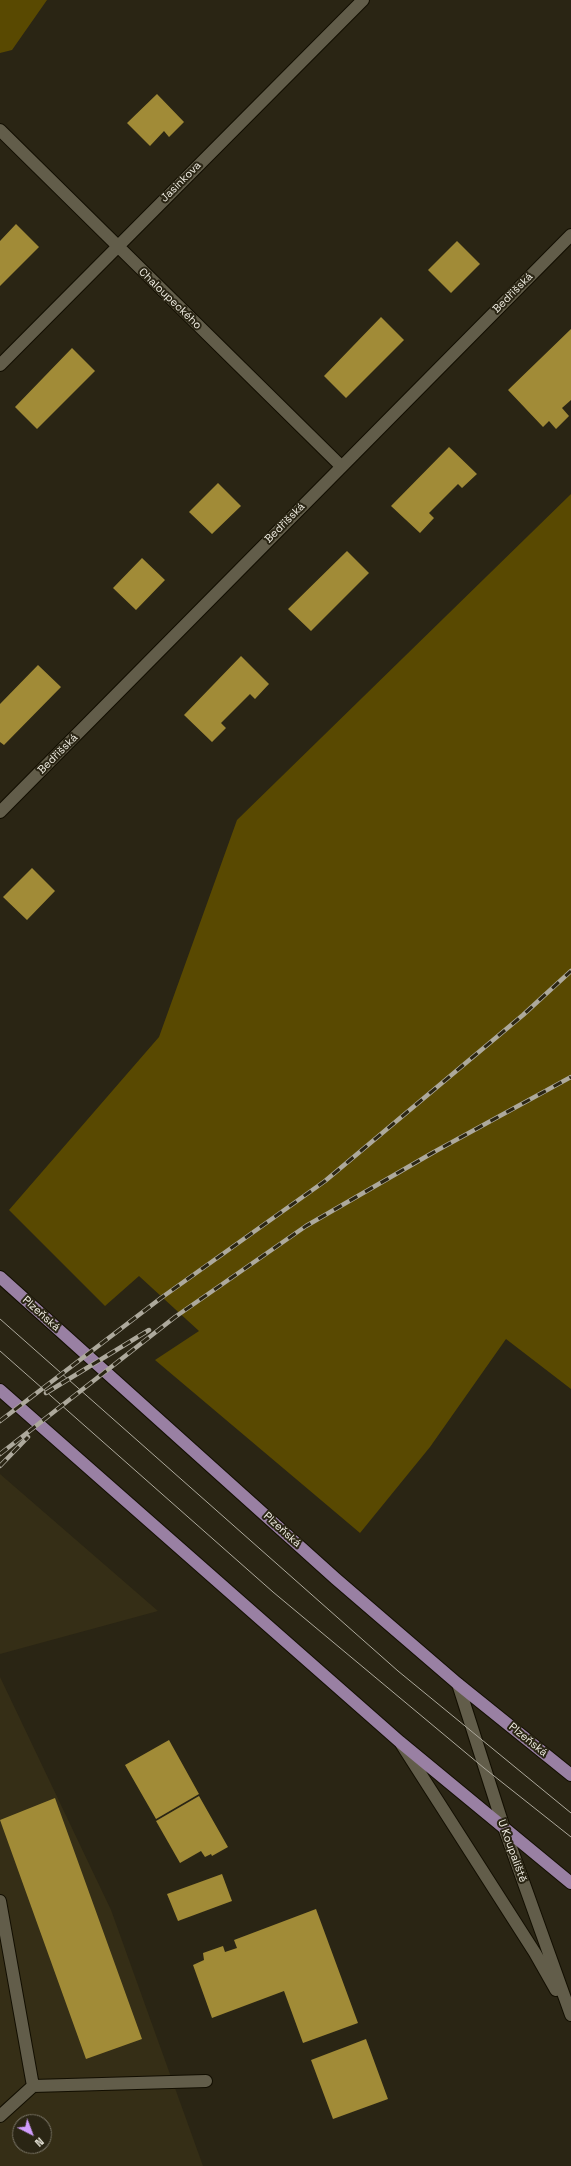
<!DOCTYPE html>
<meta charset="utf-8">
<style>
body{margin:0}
#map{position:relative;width:571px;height:2166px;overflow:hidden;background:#2a2514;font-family:"Space Grotesk",sans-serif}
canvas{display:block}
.north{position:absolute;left:12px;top:2114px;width:40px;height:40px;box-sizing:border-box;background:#2a2514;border:1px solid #7a7567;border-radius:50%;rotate:138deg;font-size:11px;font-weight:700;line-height:16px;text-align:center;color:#f1eee3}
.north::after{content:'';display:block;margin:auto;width:14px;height:18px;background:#d19dfe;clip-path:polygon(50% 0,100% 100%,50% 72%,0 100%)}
</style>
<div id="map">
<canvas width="571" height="2166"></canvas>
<div class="north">N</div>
</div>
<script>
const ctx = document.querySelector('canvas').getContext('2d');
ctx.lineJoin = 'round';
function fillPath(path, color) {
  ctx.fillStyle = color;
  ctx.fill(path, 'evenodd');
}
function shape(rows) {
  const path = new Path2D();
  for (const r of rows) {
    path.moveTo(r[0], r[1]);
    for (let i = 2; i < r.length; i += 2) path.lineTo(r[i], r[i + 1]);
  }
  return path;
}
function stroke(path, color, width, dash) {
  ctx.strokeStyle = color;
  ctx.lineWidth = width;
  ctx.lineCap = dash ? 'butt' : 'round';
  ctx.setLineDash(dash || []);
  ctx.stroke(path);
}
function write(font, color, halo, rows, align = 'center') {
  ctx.font = font + ' "Space Grotesk",sans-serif';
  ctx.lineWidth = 4;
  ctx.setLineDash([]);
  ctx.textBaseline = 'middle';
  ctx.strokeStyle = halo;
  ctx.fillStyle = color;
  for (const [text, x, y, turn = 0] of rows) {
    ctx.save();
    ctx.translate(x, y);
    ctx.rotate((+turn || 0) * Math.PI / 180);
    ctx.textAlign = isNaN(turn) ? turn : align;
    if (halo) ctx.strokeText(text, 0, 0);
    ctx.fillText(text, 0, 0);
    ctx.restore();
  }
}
fillPath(shape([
 [0,1474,158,1611,0,1654],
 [0,1677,111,1910,203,2166,0,2166],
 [20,2122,44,2122,44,2146,20,2146]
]), '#352e16');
fillPath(shape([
 [0,0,47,0,12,50,0,53],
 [571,494,571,1389,506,1339,430,1447,360,1533,155,1360,199,1331,139,1276,105,1306,9,1210,159,1037,237,820]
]), '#594901');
fillPath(shape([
 [157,94,184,122,169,137,164,131,150,146,127,123],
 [16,224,39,247,0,286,0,241],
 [457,241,480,264,451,293,428,270],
 [381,317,404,340,346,398,324,376],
 [571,329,571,400,562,408,569,416,556,429,549,421,543,427,508,390],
 [72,348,95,371,37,429,15,407],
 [449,447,477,474,462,488,458,484,429,513,434,518,420,533,391,506],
 [218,483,241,506,212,534,189,512],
 [347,551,369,573,311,631,288,609],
 [142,558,165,580,136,610,113,588],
 [241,656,269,684,255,699,250,694,221,723,226,728,212,742,184,715],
 [38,665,61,687,4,745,0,742,0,704],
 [32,868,55,891,27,920,3,897],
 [169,1740,199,1794,156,1819,125,1765],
 [199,1796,228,1847,212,1856,211,1854,205,1857,201,1851,180,1863,156,1821],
 [55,1798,142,2039,86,2059,0,1820],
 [222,1874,232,1901,178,1921,167,1894],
 [316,1909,358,2023,303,2043,284,1991,212,2018,193,1965,204,1960,203,1953,223,1946,225,1952,237,1948,234,1940],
 [366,2039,388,2099,333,2119,311,2060]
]), '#a18b37');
const minor = shape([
 [0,130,341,466],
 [0,365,363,0],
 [0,812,571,235],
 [458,1684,503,1825,571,2015],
 [402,1745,535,1953,556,1990],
 [0,1901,33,2086],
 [0,2116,33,2086,206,2081]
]);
const major = shape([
 [0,1277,336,1579,458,1684,571,1775],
 [0,1390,400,1742,571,1883]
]);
stroke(minor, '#120e01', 14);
stroke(major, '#120e01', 14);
stroke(minor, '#625d4a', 12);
stroke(major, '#9980a3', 12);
stroke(shape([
 [0,1319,398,1671,571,1813],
 [0,1351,273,1592,484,1768,571,1837]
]), '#ada99c', 1);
const rail = shape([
 [46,1393,149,1330],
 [0,1421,161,1298,325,1181,523,1015,571,971],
 [0,1454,175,1317,306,1226,434,1152,571,1077],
 [0,1466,28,1437]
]);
stroke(rail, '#ada99c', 4.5);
stroke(rail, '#2a2514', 3, [9]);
write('11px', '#f1eee3', '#2a2514', [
 ["Jasinkova",181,182,-45],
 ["Bedřišská",513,293,-45],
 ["Chaloupeckého",170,299,44],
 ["Bedřišská",285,523,-45],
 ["Bedřišská",58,754,-45],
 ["Plzeňská",41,1314,42],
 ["Plzeňská",282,1530,42],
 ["Plzeňská",528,1740,39],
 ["U Koupaliště",512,1851,70]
]);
</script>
